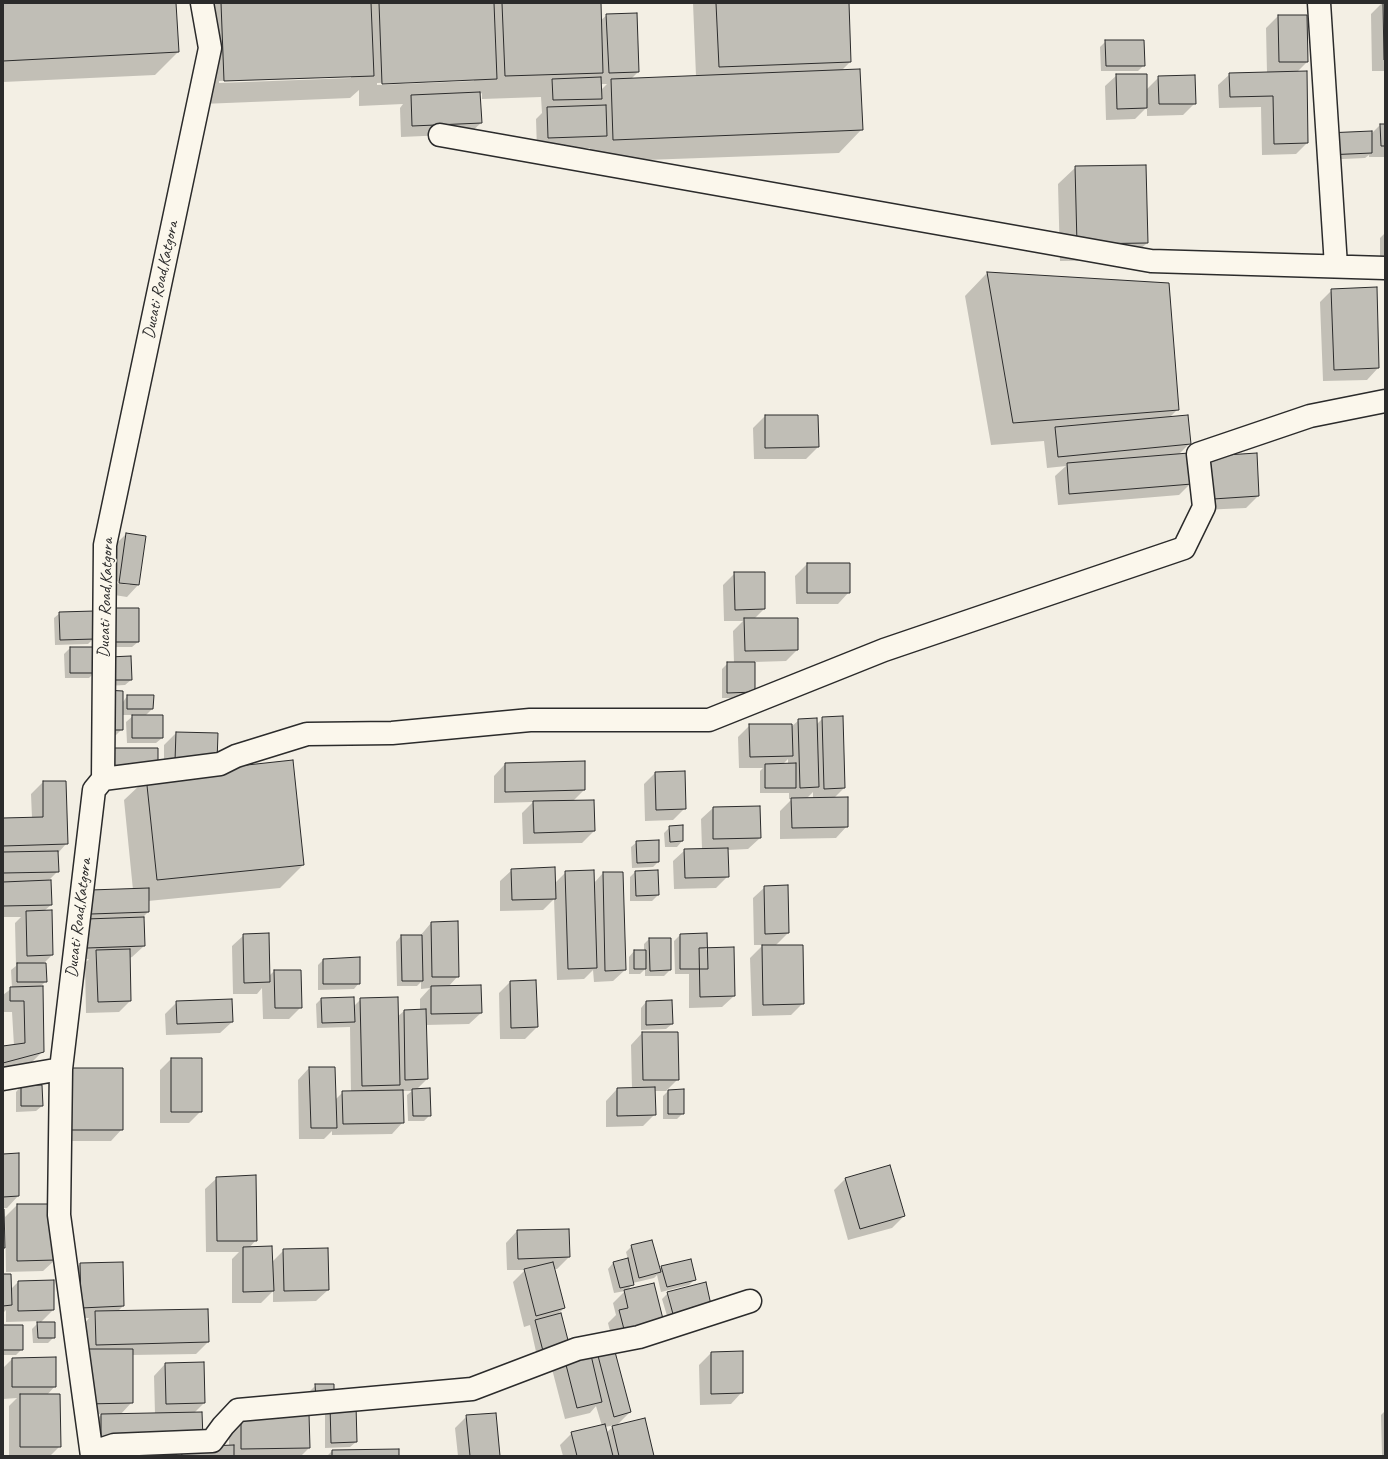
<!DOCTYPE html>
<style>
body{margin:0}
#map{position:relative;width:1388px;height:1459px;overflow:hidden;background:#f3efe4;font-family:Caveat,sans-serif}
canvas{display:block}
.frame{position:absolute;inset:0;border:4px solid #2b2b2b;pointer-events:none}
</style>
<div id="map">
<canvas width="1388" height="1459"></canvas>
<div class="frame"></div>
</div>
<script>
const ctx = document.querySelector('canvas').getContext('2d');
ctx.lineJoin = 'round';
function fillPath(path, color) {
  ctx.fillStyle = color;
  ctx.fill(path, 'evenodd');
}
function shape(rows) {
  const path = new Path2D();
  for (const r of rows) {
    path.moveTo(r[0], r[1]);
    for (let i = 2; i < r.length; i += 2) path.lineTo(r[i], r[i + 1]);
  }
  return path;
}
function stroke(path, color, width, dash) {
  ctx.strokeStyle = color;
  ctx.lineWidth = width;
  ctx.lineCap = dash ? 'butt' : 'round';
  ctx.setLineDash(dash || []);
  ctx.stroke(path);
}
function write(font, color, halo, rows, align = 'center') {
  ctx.font = font + ' Caveat,sans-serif';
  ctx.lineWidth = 3.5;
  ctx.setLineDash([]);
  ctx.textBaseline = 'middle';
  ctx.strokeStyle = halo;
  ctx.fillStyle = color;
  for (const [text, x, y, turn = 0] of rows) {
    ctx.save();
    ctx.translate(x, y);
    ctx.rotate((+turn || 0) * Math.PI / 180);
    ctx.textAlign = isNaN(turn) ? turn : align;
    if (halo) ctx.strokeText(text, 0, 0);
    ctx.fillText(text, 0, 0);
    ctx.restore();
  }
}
fillPath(shape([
 [3,3,175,3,178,52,155,75,3,82],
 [198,3,600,3,600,21,607,15,638,72,631,79,696,76,693,3,848,3,850,62,841,71,861,130,839,153,590,162,590,148,537,150,536,119,542,113,541,97,482,99,482,93,479,95,481,123,469,134,401,137,400,108,403,104,359,106,359,90,350,98,202,104],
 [351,76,351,78,219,83,219,81],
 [474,79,474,81,377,85,377,83],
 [600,84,607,84,601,90],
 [1382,3,1385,3,1385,71,1372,71,1371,14],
 [1278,16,1307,62,1296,73,1307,143,1296,154,1262,155,1261,107,1219,108,1218,85,1230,74,1267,73,1266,28],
 [1106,41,1144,65,1138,71,1101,71,1100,47],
 [1117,75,1146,90,1159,77,1195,103,1183,115,1147,116,1147,107,1135,119,1106,120,1105,86],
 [1380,125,1385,125,1385,157,1369,157,1369,155,1365,158,1321,160,1371,134],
 [1076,167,1147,243,1129,260,1060,261,1058,184],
 [1385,233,1385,269,1380,269,1380,238],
 [987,273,1178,409,1170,417,1190,443,1178,455,1191,483,1179,495,1058,505,1055,476,1066,466,1047,468,1044,441,991,445,965,296],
 [1376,288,1378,368,1367,380,1323,381,1320,302,1332,290],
 [765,416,818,447,806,459,754,459,753,428],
 [1210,457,1258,496,1246,508,1202,510],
 [126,534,145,536,138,585,127,597,108,594,114,546],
 [114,581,130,583,130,585,114,583],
 [807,564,849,564,849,592,838,604,796,604,795,576],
 [735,573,764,609,754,619,797,650,786,661,754,662,754,692,749,698,722,698,722,669,728,663,734,663,733,631,743,621,724,621,723,585],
 [60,613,94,638,88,644,55,645,54,618],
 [109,615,138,642,132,647,109,647],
 [70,648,94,648,95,672,89,678,65,678,64,654],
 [104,663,131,680,125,685,105,686],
 [127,696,153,696,152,709,145,716,162,738,156,743,127,743,126,722,134,715,122,715,122,729,116,735,101,735],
 [823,718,844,788,833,799,847,826,836,838,780,839,780,811,792,799,789,799,789,793,760,793,760,771,763,768,739,768,738,737,750,725,791,727,799,720,817,724],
 [788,759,788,765,782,765],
 [813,792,813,799,806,799],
 [176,733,216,762,303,865,280,888,148,901,148,912,142,918,144,946,132,957,129,958,130,1001,119,1012,86,1013,85,963,89,959,75,959,79,902,133,890,124,800,157,769,164,773,164,745],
 [505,764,584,790,573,801,593,801,594,831,582,843,523,844,522,813,533,802,494,803,494,776],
 [655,773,685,808,673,820,645,821,644,784],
 [43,782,66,844,58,853,58,871,48,881,51,905,44,911,52,955,43,964,46,981,40,987,43,1051,31,1063,3,1071,3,1047,14,1046,12,1012,3,1012,3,995,12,988,11,970,16,966,15,923,21,917,3,917,3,819,32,818,31,794],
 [759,807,760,838,748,849,727,850,728,876,716,888,674,889,673,861,685,850,702,849,701,819,713,808],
 [670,827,682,841,677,847,665,847,664,833],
 [637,842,658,862,653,867,632,868,631,847],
 [512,870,555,883,566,872,594,883,603,873,625,970,613,981,594,982,593,970,584,979,557,980,554,899,543,910,500,911,500,881],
 [657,871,658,895,652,901,630,901,630,877,635,872],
 [787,886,788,933,775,946,803,1003,791,1015,752,1016,750,958,763,945,754,945,753,898,765,887],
 [431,923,458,976,448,987,481,1013,469,1024,425,1025,427,1079,416,1090,430,1115,424,1121,408,1121,407,1095,412,1091,402,1091,403,1122,392,1134,332,1135,332,1131,324,1139,299,1139,298,1080,309,1068,335,1100,343,1092,351,1092,350,1027,317,1028,316,1004,321,999,354,1006,361,999,397,1017,404,1011,420,1011,420,999,430,988,421,989,421,982,417,986,397,986,396,942,401,936,420,936],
 [244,935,269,976,274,971,300,971,301,1007,289,1019,263,1019,262,988,257,994,233,994,232,946],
 [680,935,706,949,734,996,722,1007,689,1008,689,974,675,974,674,941],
 [649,939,670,970,664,976,645,976,645,969,640,974,629,974,629,957,634,951,644,951,644,944],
 [323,960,359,983,354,989,318,990,318,965],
 [510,982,537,1027,525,1039,500,1039,499,993],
 [177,1002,232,1022,220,1033,166,1035,165,1014],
 [646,1002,672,1024,666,1029,641,1030,641,1008],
 [642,1033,678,1079,666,1091,683,1090,683,1113,677,1119,663,1119,663,1096,668,1091,654,1091,655,1114,643,1126,606,1127,606,1101,617,1089,632,1089,631,1045],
 [171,1059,201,1111,189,1123,160,1123,160,1070],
 [54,1081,122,1129,111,1141,55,1141],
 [21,1086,42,1106,36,1111,16,1112,16,1092],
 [18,1154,18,1196,7,1208,3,1208,3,1155],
 [217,1178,256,1240,249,1248,272,1262,284,1250,328,1290,316,1301,273,1302,273,1291,261,1303,232,1303,232,1259,239,1252,206,1252,205,1189],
 [846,1178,904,1216,892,1228,848,1240,834,1190],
 [17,1205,55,1260,43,1271,6,1272,5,1217],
 [517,1231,569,1257,557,1269,554,1269,564,1308,557,1315,568,1344,537,1356,530,1325,524,1327,513,1282,525,1270,507,1270,506,1243],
 [632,1246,659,1269,662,1267,695,1279,689,1285,661,1292,657,1275,654,1278,633,1283,627,1291,653,1284,614,1348,608,1323,616,1315,613,1303,625,1291,614,1293,608,1269,613,1263,628,1259,626,1252],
 [122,1263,123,1306,117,1312,208,1342,196,1354,132,1355,132,1402,120,1415,155,1414,154,1376,165,1364,204,1403,193,1414,193,1447,229,1446,229,1428,241,1416,309,1448,301,1456,173,1456,179,1450,90,1451,90,1426,102,1414,75,1415,75,1362,84,1324,89,1318,69,1319,69,1276,80,1264],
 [3,1275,11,1289,18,1282,53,1281,53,1310,40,1323,54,1337,48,1343,33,1343,32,1329,40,1321,6,1322,6,1310,3,1313],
 [668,1293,710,1304,668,1319,662,1299],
 [3,1326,22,1349,16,1355,3,1355],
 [597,1353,630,1412,616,1426,653,1456,563,1456,560,1445,572,1433,602,1426,596,1406,590,1413,565,1419,552,1369,564,1358,591,1360],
 [615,1425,606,1433,605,1427],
 [711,1353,742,1392,731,1404,700,1405,699,1365],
 [12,1359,55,1386,47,1395,60,1446,50,1456,9,1456,9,1406,17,1398,3,1399,3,1368],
 [316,1385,333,1385,311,1405,310,1391],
 [331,1406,356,1442,350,1447,325,1448,325,1412],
 [1385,1411,1385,1456,1382,1456,1381,1415],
 [467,1416,499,1456,458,1456,455,1428],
 [332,1451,398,1456,327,1456]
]), '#0003');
const building = shape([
 [3,3,176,3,179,52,3,61,3,3],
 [221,3,371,3,374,76,224,81,221,3],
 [379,3,494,3,497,79,382,84,379,3],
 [502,3,601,3,603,73,505,76,502,3],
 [716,3,849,3,851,62,719,67,716,3],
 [1383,3,1385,3,1385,60,1384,60,1383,3],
 [637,13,639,72,609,73,606,14,637,13],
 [1278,15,1307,15,1308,62,1279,62,1278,15],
 [1105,40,1144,40,1145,66,1106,66,1105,40],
 [860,69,863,130,613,140,611,79,860,69],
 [1307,71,1308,143,1274,144,1273,96,1230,97,1229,73,1307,71],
 [1116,74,1147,74,1147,108,1117,109,1116,74],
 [1195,75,1196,104,1159,104,1158,76,1195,75],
 [601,77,602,99,553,100,552,79,601,77],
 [480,92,482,123,412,126,411,95,480,92],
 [606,105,607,136,548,138,547,107,606,105],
 [1380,124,1385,124,1385,146,1381,146,1380,124],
 [1372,131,1372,153,1326,155,1326,133,1372,131],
 [1146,165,1148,243,1077,244,1075,166,1146,165],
 [987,272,1169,283,1179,410,1013,423,987,272],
 [1377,287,1379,368,1334,370,1331,289,1377,287],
 [765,415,818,415,819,447,765,448,765,415],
 [1188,415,1191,444,1058,457,1055,427,1188,415],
 [1189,453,1192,484,1069,494,1067,463,1189,453],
 [1257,453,1259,496,1213,499,1210,456,1257,453],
 [126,533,146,536,139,585,119,583,126,533],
 [807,563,850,563,850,593,807,593,807,563],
 [734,572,765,572,765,609,735,610,734,572],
 [114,608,139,608,139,642,114,642,114,608],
 [95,611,95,639,60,640,59,612,95,611],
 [744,618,798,618,798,650,745,651,744,618],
 [70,647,95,647,96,673,70,673,70,647],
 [131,656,132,680,110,680,109,657,131,656],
 [727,662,755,662,755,692,727,693,727,662],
 [105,690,123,691,123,730,106,730,105,690],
 [127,695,154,695,153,709,127,709,127,695],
 [132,715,163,715,163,738,132,738,132,715],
 [843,716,845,788,824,789,822,717,843,716],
 [817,718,819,787,800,788,798,719,817,718],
 [749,724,792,724,793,756,750,757,749,724],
 [176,732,218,733,217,762,175,761,176,732],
 [104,748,158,748,158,770,104,770,104,748],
 [293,760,304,865,157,880,146,776,293,760],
 [585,761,585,790,505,792,505,763,585,761],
 [796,763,796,788,765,788,765,764,796,763],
 [685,771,686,809,656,810,655,772,685,771],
 [43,781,66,781,68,844,3,846,3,818,43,817,43,781],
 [848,797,848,827,792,828,791,798,848,797],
 [594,800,595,831,534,833,533,801,594,800],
 [760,806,761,838,713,839,713,807,760,806],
 [683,825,683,841,670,842,669,826,683,825],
 [659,840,659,862,637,863,636,841,659,840],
 [728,848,729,877,685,878,684,849,728,848],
 [58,851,59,872,3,873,3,852,58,851],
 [555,867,556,899,512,900,511,869,555,867],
 [594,870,597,968,568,969,565,871,594,870],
 [658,870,659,895,636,896,635,871,658,870],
 [603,872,623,872,626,970,605,971,603,872],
 [51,880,52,905,3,906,3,882,51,880],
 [788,885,789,933,765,934,764,886,788,885],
 [149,888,149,912,91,914,90,890,149,888],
 [52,910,53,955,27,956,26,911,52,910],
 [144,917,145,946,87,948,86,919,144,917],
 [458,921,459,977,432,977,431,922,458,921],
 [269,933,270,982,244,983,243,934,269,933],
 [707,933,708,969,680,969,680,934,707,933],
 [401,935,422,935,423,981,402,981,401,935],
 [649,938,671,938,671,970,650,971,649,938],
 [762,945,803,945,804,1004,763,1005,762,945],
 [734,947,735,996,700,997,699,948,734,947],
 [130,949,131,1001,98,1002,96,950,130,949],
 [634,950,646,950,646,969,634,969,634,950],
 [360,957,360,984,323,984,323,959,360,957],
 [17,963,46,963,47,982,17,982,17,963],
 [274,970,301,970,302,1008,275,1008,274,970],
 [536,980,538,1027,511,1028,510,981,536,980],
 [481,985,482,1013,431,1014,431,986,481,985],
 [43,986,44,1052,3,1063,3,1046,25,1043,24,1001,10,1001,10,987,43,986],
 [354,997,355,1022,322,1023,321,998,354,997],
 [398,997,400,1085,362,1086,360,998,398,997],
 [232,999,233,1022,177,1024,176,1001,232,999],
 [672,1000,673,1024,646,1025,646,1001,672,1000],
 [426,1009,428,1079,405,1080,404,1010,426,1009],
 [642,1032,678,1032,679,1080,643,1080,642,1032],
 [171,1058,202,1058,202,1112,171,1112,171,1058],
 [309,1067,335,1067,337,1128,311,1128,309,1067],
 [65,1068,123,1068,123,1130,66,1130,65,1068],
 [21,1085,42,1085,43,1106,21,1106,21,1085],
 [655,1087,656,1115,617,1116,617,1088,655,1087],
 [430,1088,431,1116,413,1116,412,1089,430,1088],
 [684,1089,684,1114,668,1114,668,1090,684,1089],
 [403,1090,404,1123,343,1124,342,1091,403,1090],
 [19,1153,19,1196,3,1197,3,1154,19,1153],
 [890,1165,905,1216,860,1229,845,1178,890,1165],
 [256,1175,257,1241,217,1241,216,1177,256,1175],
 [17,1204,56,1204,56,1260,17,1261,17,1204],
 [3,1209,4,1209,5,1248,3,1248,3,1209],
 [569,1229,570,1257,518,1259,517,1230,569,1229],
 [652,1240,661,1272,639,1278,631,1245,652,1240],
 [272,1246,274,1291,243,1292,243,1247,272,1246],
 [328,1248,329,1290,284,1291,283,1249,328,1248],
 [628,1258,634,1285,620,1288,613,1262,628,1258],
 [691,1259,696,1280,667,1287,661,1266,691,1259],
 [123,1262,124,1306,81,1308,80,1263,123,1262],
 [553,1262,565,1308,536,1316,524,1269,553,1262],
 [3,1274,11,1274,12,1305,3,1306,3,1274],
 [54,1280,54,1310,18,1311,18,1281,54,1280],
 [706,1282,711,1305,673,1314,667,1292,706,1282],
 [654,1283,665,1327,626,1337,619,1310,628,1308,624,1290,654,1283],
 [208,1309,209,1342,96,1345,95,1311,208,1309],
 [561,1313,569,1344,543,1351,535,1320,561,1313],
 [37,1322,55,1322,55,1338,38,1338,37,1322],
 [3,1325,23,1325,23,1350,3,1350,3,1325],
 [614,1348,631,1412,614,1417,597,1352,614,1348],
 [86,1349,133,1349,133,1403,86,1404,86,1349],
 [590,1351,602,1402,577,1408,564,1357,590,1351],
 [743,1351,743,1393,711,1394,711,1352,743,1351],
 [56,1357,56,1387,12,1387,12,1358,56,1357],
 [204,1362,205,1403,166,1404,165,1363,204,1362],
 [315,1384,334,1384,334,1400,316,1400,315,1384],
 [20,1394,60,1394,61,1447,20,1447,20,1394],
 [330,1405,356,1405,357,1442,331,1443,330,1405],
 [202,1412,203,1439,101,1440,101,1414,202,1412],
 [496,1413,500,1456,470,1456,466,1415,496,1413],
 [309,1414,310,1448,241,1449,241,1415,309,1414],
 [645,1418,654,1456,619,1456,612,1426,645,1418],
 [605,1424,613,1456,577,1456,571,1432,605,1424],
 [234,1445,234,1456,182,1456,181,1447,234,1445],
 [399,1449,399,1456,332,1456,332,1450,399,1449],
 [164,1454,164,1456,100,1456,164,1454]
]);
fillPath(building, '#c0beb6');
stroke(building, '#2b2b2b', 1);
const minor = shape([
 [1319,3,1336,266],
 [440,135,1151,261,1385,268],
 [103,779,220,764,236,756,307,734,392,733,530,720,709,720,884,650,1184,548,1204,507,1198,454,1310,416,1385,401],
 [61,1069,59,1215,92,1456],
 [3,1079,61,1069,94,790,103,779,105,545,210,48,202,3],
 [93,1456,96,1451,114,1445,212,1441,223,1426,238,1410,472,1389,577,1349,639,1337,750,1301]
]);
stroke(minor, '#2b2b2b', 25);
stroke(minor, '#fbf7ec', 22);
write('17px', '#2b2b2b', '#fbf7ec', [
 ["Ducati Road,Katgora",161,280,-78],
 ["Ducati Road,Katgora",106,598,-88],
 ["Ducati Road,Katgora",79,918,-83]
]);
</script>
